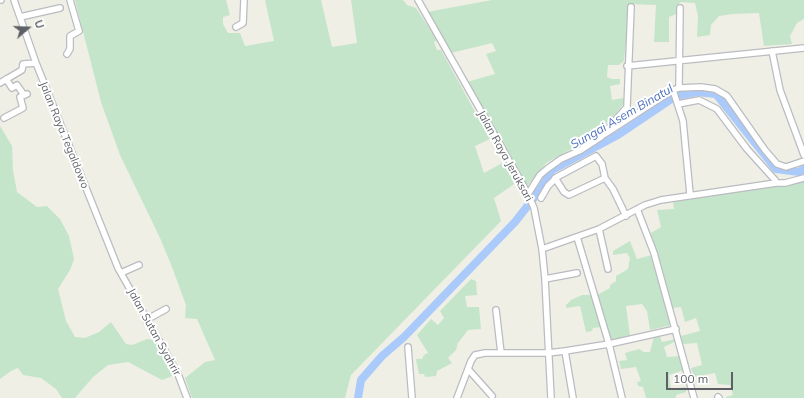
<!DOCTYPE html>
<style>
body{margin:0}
#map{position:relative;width:804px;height:398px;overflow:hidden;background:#efefe6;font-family:Mulish,sans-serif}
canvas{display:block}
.north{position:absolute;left:8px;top:8px;width:40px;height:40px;-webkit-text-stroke:3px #fff;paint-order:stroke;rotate:71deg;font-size:11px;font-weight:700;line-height:16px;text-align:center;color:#5d6065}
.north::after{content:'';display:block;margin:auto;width:14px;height:18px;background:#5d6065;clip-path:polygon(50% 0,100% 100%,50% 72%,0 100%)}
.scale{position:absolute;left:666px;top:372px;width:67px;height:18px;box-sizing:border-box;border:2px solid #5d6065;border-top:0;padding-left:5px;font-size:12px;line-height:14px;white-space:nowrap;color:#5d6065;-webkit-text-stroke:3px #fff;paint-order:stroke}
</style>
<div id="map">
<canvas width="804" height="398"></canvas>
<div class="north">U</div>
<div class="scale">100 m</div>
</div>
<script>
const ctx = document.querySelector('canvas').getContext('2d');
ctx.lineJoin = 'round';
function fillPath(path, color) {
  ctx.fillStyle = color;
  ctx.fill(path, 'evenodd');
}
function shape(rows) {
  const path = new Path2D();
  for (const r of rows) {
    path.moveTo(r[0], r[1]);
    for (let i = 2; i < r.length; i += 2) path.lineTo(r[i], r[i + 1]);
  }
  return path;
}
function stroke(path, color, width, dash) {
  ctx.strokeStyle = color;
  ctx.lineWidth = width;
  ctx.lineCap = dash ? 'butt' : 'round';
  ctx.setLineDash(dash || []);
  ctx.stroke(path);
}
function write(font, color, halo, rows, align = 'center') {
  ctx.font = font + ' Mulish,sans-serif';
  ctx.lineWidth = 4;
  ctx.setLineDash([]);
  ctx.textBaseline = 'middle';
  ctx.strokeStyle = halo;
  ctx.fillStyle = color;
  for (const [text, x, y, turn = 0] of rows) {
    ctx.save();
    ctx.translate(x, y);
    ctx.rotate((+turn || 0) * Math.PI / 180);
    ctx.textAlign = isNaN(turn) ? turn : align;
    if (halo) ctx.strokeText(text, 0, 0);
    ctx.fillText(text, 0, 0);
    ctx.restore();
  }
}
fillPath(shape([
 [75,0,226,0,230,15,223,17,223,24,228,33,240,33,245,46,274,41,265,0,321,0,332,47,357,43,351,0,403,0,407,5,416,8,437,40,434,42,437,50,441,50,490,139,475,146,484,173,506,161,517,182,494,198,501,221,351,375,345,398,192,398,185,378,205,362,215,360,197,319,185,318,186,305,172,267,160,238,120,155,101,102],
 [492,0,804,0,804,19,797,23,790,36,792,44,764,46,759,13,733,14,719,16,711,25,710,35,697,37,698,16,695,3,681,2,676,6,676,14,669,17,669,42,654,42,656,5,630,4,624,61,619,65,608,65,607,77,612,79,620,79,620,84,610,86,612,100,623,98,624,103,616,114,594,136,546,163,528,185,523,181,467,82,495,74,486,54,496,51,492,43,451,53,427,12],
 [0,126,12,146,13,170,17,192,37,207,47,206,60,219,69,236,74,259,70,270,58,289,66,321,75,337,85,338,99,332,111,322,126,344,132,345,147,339,154,340,175,375,162,380,128,362,108,365,93,377,75,398,62,398,56,389,41,378,23,375,18,368,11,371,0,379],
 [804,181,804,398,726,398,726,397,733,395,730,385,718,384,715,373,694,377,691,368,702,365,697,343,683,344,681,336,700,331,696,318,685,322,681,307,672,308,651,233,661,227,657,210,674,209,673,199,743,189,780,186],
 [630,241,637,259,652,255,672,325,650,330,647,311,642,304,626,306,630,336,610,340,597,295,610,288,610,285,616,281,616,276,628,269,630,258,627,253,613,255,613,251],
 [471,279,476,281,477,295,465,296,467,307,479,307,481,329,468,330,458,343,456,350,448,358,452,363,437,371,436,376,425,377,424,374,419,374,416,359,422,359,424,355,428,353,417,335,431,319,438,325,444,318,440,311],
 [582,295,592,295,602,327,593,328,592,331,586,332,580,306,566,308,566,305,571,300],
 [654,336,660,336,662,342,676,339,676,341,664,347,667,357,681,356,684,370,669,375,671,389,686,387,686,392,676,395,676,398,646,398,643,387,638,386,637,382,641,381,636,367,621,369,619,361,627,360,625,353,639,349,644,352,650,352]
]), '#c4e5c9');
stroke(shape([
 [358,398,361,380,382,356,404,337,515,222,540,190,552,170,618,135,676,96,697,92,716,94,776,169,799,172,804,169]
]), '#aacafb', 8);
const minor = shape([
 [0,0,1,0],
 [14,0,36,63,118,268,178,374,187,398],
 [418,0,528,194,534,208,542,249,545,279,551,398],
 [680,8,679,86,679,88,673,90,683,121,690,194],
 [20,17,60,8],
 [236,27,243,23,244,0],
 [772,51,780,90,804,155],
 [67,54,70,49,70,36,79,31,70,0],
 [627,66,804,48],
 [6,79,12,88,17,85,24,95],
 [0,83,22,70,23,64,36,63],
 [679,88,701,87,715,89,722,93,727,96,765,150,777,164,786,167,804,161],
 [4,118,23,108,20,97,27,94],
 [605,134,673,90],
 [555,178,564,192,569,195,605,178],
 [776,183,785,183,804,178],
 [528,194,540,175,547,169,561,159,581,150,601,137,627,107,631,7],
 [541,198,548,186,557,177,596,156,602,164,605,178,613,189,626,216],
 [637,209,654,253,694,398],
 [599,229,608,269],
 [577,237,609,344,622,398],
 [542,249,599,229,645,205,661,200,776,183,775,180,747,149,717,109,699,100,678,104],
 [121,273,139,265],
 [545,279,577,273],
 [496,310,501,353],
 [146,320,166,309],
 [408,347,412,398],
 [565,351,609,344,676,329],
 [468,369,492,396],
 [718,397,719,398],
 [457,398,471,361,475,355,485,353,548,353,565,351,573,398]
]);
stroke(minor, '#babcc1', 8);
stroke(minor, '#fff', 5.5);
write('11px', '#5d6065', '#fff', [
 ["Jalan Raya Tegaldowo",64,135,68],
 ["Jalan Raya Jeruksari",505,156,61],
 ["Jalan Sutan Syahrir",154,332,61]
]);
write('italic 12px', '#4d71be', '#fff', [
 ["Sungai Asem Binatul",622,117,-30]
]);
</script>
